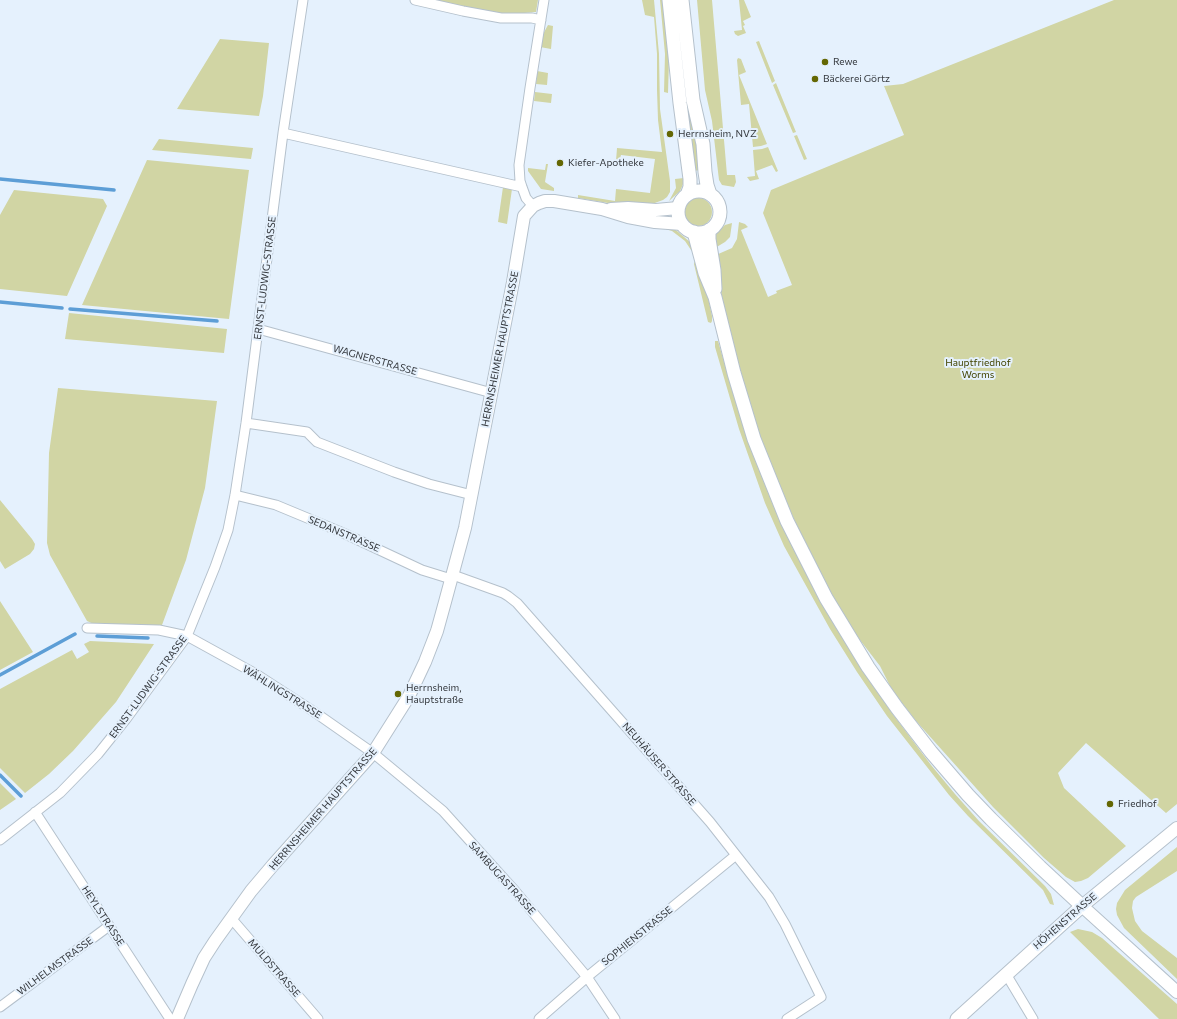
<!DOCTYPE html>
<meta charset="utf-8">
<style>
body{margin:0}
canvas{display:block;background:#e5f1fd}
</style>
<canvas width="1177" height="1019"></canvas>
<script>
const ctx = document.querySelector('canvas').getContext('2d');
ctx.lineJoin = 'round';
function fillPath(path, color) {
  ctx.fillStyle = color;
  ctx.fill(path, 'evenodd');
}
function shape(rows) {
  const path = new Path2D();
  for (const r of rows) {
    if (r.length === 3) {
      path.moveTo(r[0] + r[2], r[1]);
      path.arc(r[0], r[1], r[2], 0, 2 * Math.PI);
      continue;
    }
    path.moveTo(r[0], r[1]);
    for (let i = 2; i < r.length; i += 2) path.lineTo(r[i], r[i + 1]);
  }
  return path;
}
function stroke(path, color, width, dash) {
  ctx.strokeStyle = color;
  ctx.lineWidth = width;
  ctx.lineCap = dash ? 'butt' : 'round';
  ctx.setLineDash(dash || []);
  ctx.stroke(path);
}
function write(font, color, halo, rows, align = 'center') {
  ctx.font = font + ' Commissioner,sans-serif';
  ctx.lineWidth = 4;
  ctx.setLineDash([]);
  ctx.textBaseline = 'middle';
  ctx.strokeStyle = halo;
  ctx.fillStyle = color;
  for (const [text, x, y, turn = 0] of rows) {
    ctx.save();
    ctx.translate(x, y);
    ctx.rotate((+turn || 0) * Math.PI / 180);
    ctx.textAlign = isNaN(turn) ? turn : align;
    if (halo) ctx.strokeText(text, 0, 0);
    ctx.fillText(text, 0, 0);
    ctx.restore();
  }
}
fillPath(shape([
 [429,0,538,0,536,12,500,15],
 [642,0,654,0,659,54,660,109,670,181,670,192,667,197,663,200,652,204,614,204,578,198,578,195,615,201,616,189,650,193,655,159,621,155,619,162,616,161,617,148,662,152,658,120,657,90,657,54,654,17,645,15],
 [660,0,665,0,669,59,668,93,664,92,665,54],
 [674,0,678,0,698,143,700,170,694,171],
 [697,0,712,0,727,175,735,175,736,182,734,187,722,185,719,180,712,121,705,90],
 [739,0,744,0,751,17,743,21,745,25,743,26,746,33,738,36,735,34,734,31,742,30],
 [1114,0,1177,0,1177,804,1166,813,1086,743,1058,773,1064,788,1126,846,1088,878,1081,881,1075,882,1066,877,1044,858,993,807,916,721,892,690,880,666,853,631,834,599,797,526,770,464,756,427,744,388,728,325,721,292,716,255,732,248,737,239,739,222,745,224,748,227,741,230,768,297,777,293,776,291,792,285,763,213,771,190,904,135,884,86,903,84],
 [548,25,553,26,551,49,540,47,542,36],
 [220,39,269,43,263,96,259,116,177,109],
 [759,41,775,81,772,83,756,42],
 [738,58,741,59,746,72,739,75,767,144,761,146,753,147,749,104,741,105,737,60],
 [537,71,548,73,547,85,536,84],
 [776,83,796,132,793,133,773,85],
 [535,92,552,94,551,103,534,101],
 [797,135,807,159,804,160,794,136],
 [159,139,253,148,251,159,152,150],
 [768,147,778,171,776,172,772,165,756,171,759,179,750,181,747,177,755,176,753,150,762,149],
 [147,160,249,170,229,319,82,305],
 [546,164,548,164,545,182,554,188,554,191,541,189,528,171,528,168,545,170],
 [684,178,684,182,680,191,669,201,676,188,675,179],
 [503,187,512,189,507,224,498,222],
 [14,190,103,199,107,206,67,296,0,289,0,215],
 [698,212,14],
 [732,223,730,237,725,242,715,248,715,238,717,232,725,225],
 [662,228,674,229,677,231,690,242,693,251,691,250,685,241,672,231],
 [695,260,696,260,707,292,712,316,712,321,711,323,708,322,694,264],
 [69,313,227,329,224,353,65,339],
 [715,341,718,341,740,417,748,438,778,514,808,577,837,629,858,662,892,713,931,765,955,794,979,821,1045,886,1051,894,1054,905,1050,904,1043,890,968,816,949,795,887,716,857,672,830,629,784,546,765,503,739,429,715,347],
 [58,388,217,401,205,488,186,560,162,625,96,625,87,621,50,555,47,543,49,453],
 [0,500,32,539,35,544,34,549,30,554,5,569,0,561],
 [0,601,33,652,0,670],
 [90,641,154,644,116,702,73,751,49,774,25,793,0,768,0,689,72,650,77,659,89,652,84,644],
 [0,783,16,799,0,810],
 [1177,847,1177,871,1136,897,1133,901,1132,908,1135,921,1142,931,1177,958,1177,979,1124,928,1117,915,1116,909,1117,903,1125,890],
 [1078,929,1092,932,1102,938,1177,1004,1177,1019,1159,1019,1070,932]
]), '#d1d5a4');
stroke(shape([
 [0,179,114,190],
 [0,302,62,308],
 [70,309,217,321],
 [97,636,148,638],
 [0,675,75,634],
 [0,775,21,796]
]), '#5d9ed6', 3.5);
const minor = shape([
 [415,0,463,11,501,18,532,18,541,20],
 [283,133,522,187],
 [533,206,526,198,522,187,520,181,519,165,530,88,544,0],
 [258,329,492,393],
 [246,423,307,432,317,442,394,472,429,484,472,495],
 [235,495,276,505,341,532,422,570,451,579],
 [453,575,503,593,508,596,517,603,710,822,769,897,785,924,821,997,787,1019],
 [87,628,159,630,187,636,256,674,313,711,373,753,443,811,515,891,587,977,615,1019],
 [35,812,170,1019],
 [0,840,60,793,98,754,126,719,187,636,215,567,228,530,235,495,246,423,283,133,303,0],
 [231,918,318,1019],
 [1006,974,1033,1019],
 [0,1007,109,926],
 [539,1019,587,977,736,855]
]);
const tertiary = shape([
 [611,209,628,208,656,210,678,208],
 [1177,828,1082,906,1177,992],
 [177,1019,192,984,204,958,215,941,251,891,273,865,373,753,409,696,425,662,437,631,445,602,465,528,513,282,524,216,533,206,539,203,545,201,554,201,602,209,628,217,655,222,682,224]
]);
const secondary = shape([
 [669,0,680,103,690,179,690,187,687,195],
 [682,0,693,100,703,144,705,172,707,185,710,194],
 [699,212,21],
 [709,230,709,239,714,270,715,289],
 [694,232,705,273,715,297,734,373,754,439,787,521,826,598,868,667,897,708,931,752,968,795,991,819,1040,867,1082,906,957,1019]
]);
stroke(minor, '#b5c1cc', 11);
stroke(tertiary, '#b5c1cc', 14);
stroke(secondary, '#b5c1cc', 15);
stroke(minor, '#fff', 9);
stroke(tertiary, '#fff', 12);
stroke(secondary, '#fff', 13);
for (const [x, y, r, color] of [
 [825,62,4,"#646703"],
 [815,79,4,"#646703"],
 [670,134,4,"#646703"],
 [560,163,4,"#646703"],
 [398,694,4,"#646703"],
 [1110,804,4,"#646703"]
]) {
  const dot = new Path2D();
  dot.arc(x, y, r, 0, 2 * Math.PI);
  ctx.fillStyle = color;
  ctx.fill(dot);
  stroke(dot, '#e5f1fd', 1.5);
}
write('10px', '#35393e', '#e5f1fd', [
 ["Rewe",833,62],
 ["Bäckerei Görtz",823,79],
 ["Herrnsheim, NVZ",678,134],
 ["Kiefer-Apotheke",568,163],
 ["Herrnsheim,",406,688],
 ["Hauptstraße",406,700],
 ["Friedhof",1118,804]
], 'left');
write('10px', '#35393e', '#e5f1fd', [
 ["ERNST-LUDWIG-STRASSE",265,278,-83],
 ["HERRNSHEIMER HAUPTSTRASSE",500,349,-79],
 ["WAGNERSTRASSE",375,360,16],
 ["SEDANSTRASSE",344,534,23],
 ["ERNST-LUDWIG-STRASSE",148,687,-54],
 ["WÄHLINGSTRASSE",282,692,32],
 ["NEUHÄUSER STRASSE",659,764,49],
 ["HERRNSHEIMER HAUPTSTRASSE",323,809,-49],
 ["SAMBUGASTRASSE",502,878,48],
 ["HEYLSTRASSE",103,916,57],
 ["HÖHENSTRASSE",1065,921,-41],
 ["SOPHIENSTRASSE",637,936,-39],
 ["WILHELMSTRASSE",55,966,-36],
 ["MULDSTRASSE",274,968,49]
]);
write('10px', '#424400', '#e5f1fd', [
 ["Hauptfriedhof",978,363],
 ["Worms",978,375]
]);
</script>
